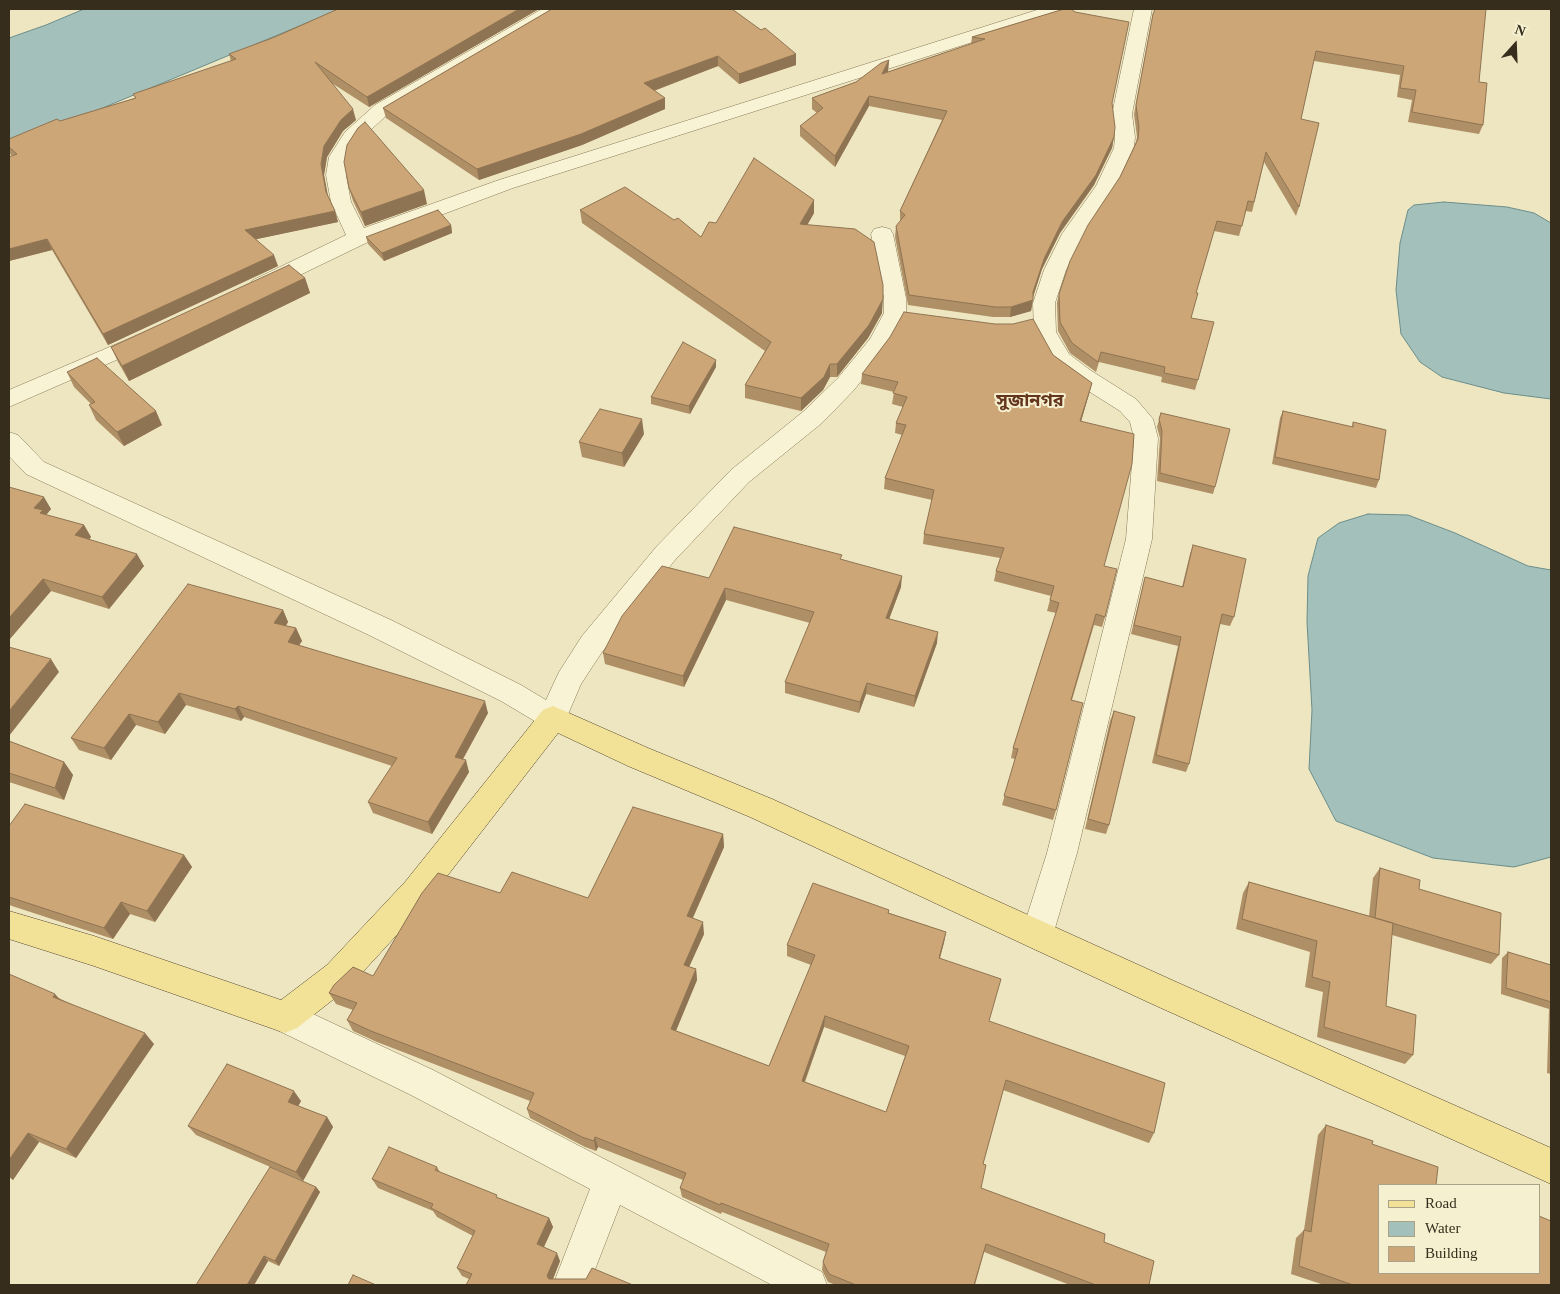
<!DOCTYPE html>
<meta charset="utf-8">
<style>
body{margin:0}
#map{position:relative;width:1560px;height:1294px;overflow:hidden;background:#eee6c1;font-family:"Times New Roman",serif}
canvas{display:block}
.frame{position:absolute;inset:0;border:10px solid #362d1d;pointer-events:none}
.legend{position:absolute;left:1378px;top:1184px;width:162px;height:90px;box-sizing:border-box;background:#f5f0d0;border:1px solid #a9a288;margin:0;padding:6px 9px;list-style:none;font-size:15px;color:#362d1d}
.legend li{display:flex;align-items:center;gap:10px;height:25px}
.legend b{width:25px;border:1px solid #a9a288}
.north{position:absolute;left:1490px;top:20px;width:50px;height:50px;-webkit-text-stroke:4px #f5f0d0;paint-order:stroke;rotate:20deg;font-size:14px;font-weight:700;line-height:20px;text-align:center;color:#362d1d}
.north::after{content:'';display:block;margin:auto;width:18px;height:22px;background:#362d1d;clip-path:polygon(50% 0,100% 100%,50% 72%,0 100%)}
</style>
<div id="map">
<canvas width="1560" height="1294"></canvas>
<div class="frame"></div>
<ul class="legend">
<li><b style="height:6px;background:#f1e298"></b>Road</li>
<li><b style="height:14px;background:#a3c0bb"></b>Water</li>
<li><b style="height:14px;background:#cca676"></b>Building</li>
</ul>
<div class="north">N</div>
</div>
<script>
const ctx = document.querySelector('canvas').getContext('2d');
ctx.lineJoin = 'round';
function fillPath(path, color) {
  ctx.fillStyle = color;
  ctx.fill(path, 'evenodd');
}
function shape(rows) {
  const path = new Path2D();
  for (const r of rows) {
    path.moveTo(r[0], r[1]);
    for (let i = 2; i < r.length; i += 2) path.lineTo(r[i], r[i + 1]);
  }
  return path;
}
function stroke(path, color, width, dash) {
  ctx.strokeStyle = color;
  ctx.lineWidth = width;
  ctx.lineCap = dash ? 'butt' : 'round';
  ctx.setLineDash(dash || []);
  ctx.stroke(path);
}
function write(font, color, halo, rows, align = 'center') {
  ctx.font = font + ' "Times New Roman","Noto Sans Bengali",serif';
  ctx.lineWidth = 4;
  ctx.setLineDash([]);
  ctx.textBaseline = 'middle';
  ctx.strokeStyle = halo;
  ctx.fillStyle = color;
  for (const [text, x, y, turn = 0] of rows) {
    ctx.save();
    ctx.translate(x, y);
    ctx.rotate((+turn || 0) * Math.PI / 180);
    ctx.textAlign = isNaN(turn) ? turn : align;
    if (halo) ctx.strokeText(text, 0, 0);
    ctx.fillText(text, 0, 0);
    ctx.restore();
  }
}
const water = shape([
 [84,9,340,9,9,147,9,38,46,25,84,9],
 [1444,202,1507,207,1534,213,1551,223,1551,399,1504,393,1442,377,1420,362,1401,334,1396,290,1400,243,1408,210,1414,205,1444,202],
 [1368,514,1408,515,1455,533,1528,566,1551,570,1551,857,1514,867,1433,858,1336,821,1309,769,1312,710,1307,622,1308,576,1318,538,1339,523,1368,514]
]);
fillPath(water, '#a3c0bb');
stroke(water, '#6b8d8a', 1);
const minor = shape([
 [542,9,563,9,560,13,389,113,360,140,349,157,346,175,351,202,364,228,499,180,1040,9,1067,9,1064,13,513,188,366,243,269,290,261,292,253,290,250,285,253,280,346,235,331,202,326,175,329,157,345,132,375,105,542,9],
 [1134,9,1152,9,1132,114,1135,137,1134,148,1116,186,1084,234,1066,270,1055,303,1056,332,1069,354,1090,370,1136,399,1153,419,1158,438,1152,539,1077,853,1053,935,1048,945,1037,950,1026,945,1021,935,1047,853,1126,539,1134,438,1130,422,1120,411,1074,382,1052,364,1034,332,1033,303,1044,270,1062,234,1096,186,1114,148,1115,137,1112,114,1134,9],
 [882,227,890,229,893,234,906,298,906,313,888,347,854,390,822,423,749,482,675,560,602,652,581,684,563,726,553,730,543,726,501,701,371,636,26,474,9,456,9,432,18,435,44,462,391,620,521,685,546,700,559,672,582,636,657,546,731,470,804,411,838,378,870,339,884,313,884,298,871,234,874,229,882,227],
 [147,331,155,333,158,338,155,343,9,407,9,390,147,331],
 [285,1001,433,1070,822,1272,827,1285,772,1285,620,1205,589,1285,553,1285,590,1189,409,1094,273,1028,268,1017,273,1006,285,1001]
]);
const major = shape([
 [553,706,648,748,772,799,1174,981,1551,1148,1551,1184,1150,1003,750,817,628,766,558,733,427,902,349,987,297,1028,285,1033,94,966,9,939,9,911,94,936,281,1000,327,965,405,882,543,710,553,706]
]);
stroke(minor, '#877858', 1);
stroke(major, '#54452d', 1);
fillPath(minor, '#f8f3d4');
fillPath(major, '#f1e298');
fillPath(shape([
 [539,9,369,107,330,82,356,120,343,131,327,157,324,175,328,196,335,211,338,222,256,239,278,266,108,345,52,250,9,261,12,156,9,153,9,139,60,121,135,98,133,94,231,61,229,54],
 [552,9,796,54,796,65,739,84,718,66,654,91,665,98,665,109,582,145,479,180,386,118,383,108],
 [1064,9,1112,104,1114,137,1112,148,1094,185,1060,233,1042,269,1033,297,1031,311,1010,317,993,317,908,305,895,237,896,226,900,222,900,211,942,120,869,106,835,167,800,136,800,126,817,113,812,109,812,98,856,82,889,60,888,72,971,44,972,37],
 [1153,14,1479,82,1483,125,1479,134,1408,122,1412,100,1397,97,1400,75,1314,61,1301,119,1299,207,1296,216,1264,162,1252,212,1246,211,1239,236,1214,231,1196,293,1191,318,1198,380,1195,390,1161,382,1162,377,1099,362,1096,372,1070,353,1058,331,1057,303,1059,294,1120,177,1136,142,1137,137,1134,114],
 [349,188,427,204,365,226,353,201],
 [580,210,674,220,701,237,716,223,814,213,807,225,882,313,868,338,837,377,830,377,823,390,801,411,745,398,745,385,765,351,582,223],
 [451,225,452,233,384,261,368,244,366,237],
 [305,278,310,293,129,381,118,362,111,347],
 [1053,355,1092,383,1089,394,1081,421,1104,566,1105,617,1102,627,1094,625,1072,700,1056,810,1053,820,1002,805,1015,759,1011,758,1013,748,1056,613,1047,611,1051,596,994,581,996,571,1000,558,923,544,924,534,932,500,884,489,885,478,902,435,895,433,896,423,903,407,892,404,894,392,861,384,862,374],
 [716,367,690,414,651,404,651,397],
 [67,372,162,425,124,446,96,420,89,405,91,404,74,387],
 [1283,411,1352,427,1353,422,1379,480,1376,488,1272,464,1280,418],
 [1161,413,1215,487,1213,494,1157,481,1160,438,1157,427],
 [644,434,624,467,582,457,579,442],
 [9,487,51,509,46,515,84,525,91,537,89,539,144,566,109,609,51,591,9,640],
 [1193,545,1234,617,1230,626,1220,624,1189,764,1186,772,1152,763,1178,646,1131,634,1145,577,1182,587,1190,554],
 [842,559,901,587,889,619,937,643,914,707,866,694,859,713,785,693,785,682,810,623,726,600,684,687,605,664,603,653,709,578],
 [283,610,288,622,286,626,296,628,302,641,299,645,488,713,463,759,469,772,432,834,373,813,368,802,392,766,244,717,241,721,186,705,165,734,136,725,111,760,79,750,71,738],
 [1114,711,1109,825,1106,834,1085,829,1110,721],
 [9,741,64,762,73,775,64,800,9,782],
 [9,826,184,855,192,867,155,922,130,914,113,939,9,905],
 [723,834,724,847,693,918,704,934,689,967,696,969,697,980,676,1031,769,1066,811,965,787,956,787,945,889,910,889,913,946,932,940,959,989,1021,1154,1133,1149,1143,1003,1090,983,1164,981,1188,1104,1242,1149,1285,1070,1285,984,1252,975,1285,836,1285,828,1282,822,1270,823,1262,826,1252,722,1212,721,1214,682,1197,680,1188,683,1180,598,1147,596,1151,585,1147,530,1118,527,1109,530,1101,377,1042,353,1031,347,1020,353,1010,336,1004,329,993,373,976,500,893,588,898],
 [824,1027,905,1056,886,1112,805,1082],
 [1380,868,1419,889,1499,955,1491,964,1392,935,1386,1006,1413,1055,1405,1064,1317,1037,1323,992,1305,987,1310,952,1236,929,1243,893,1249,882,1369,916,1373,878],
 [1508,952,1551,965,1551,1074,1547,1073,1549,1009,1501,994,1502,958],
 [9,974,154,1044,76,1158,39,1142,13,1180,9,1177],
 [301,1101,298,1106,327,1117,333,1127,303,1181,196,1135,188,1126],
 [1326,1125,1372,1144,1379,1185,1551,1285,1324,1285,1291,1274,1296,1238,1304,1230,1318,1135],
 [437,1167,440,1172,498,1198,549,1218,553,1227,544,1247,560,1261,553,1279,633,1285,469,1279,462,1276,457,1268,473,1236,437,1217,433,1211,378,1188,372,1179],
 [316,1187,320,1192,279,1266,268,1261,254,1285,196,1285]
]), '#af8f65');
fillPath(shape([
 [519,9,539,9,369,107,367,97],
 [796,54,796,65,739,84,739,74],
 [718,56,718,66,645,94,644,83],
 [889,60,888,71,881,84,882,74],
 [869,96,869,106,835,167,835,156],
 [665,98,665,109,582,145,479,180,477,169],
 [353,109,356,120,343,131,327,157,324,175,329,203,326,192,321,164,324,146,341,120],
 [1114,137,1112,148,1094,185,1060,233,1042,269,1032,300,1033,300,1031,311,1010,317,1011,307,1033,292,1044,259,1062,222],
 [424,190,427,204,365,226,361,212],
 [814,200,814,213,800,238,800,224],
 [335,211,338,222,248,241,245,230],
 [451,225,452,233,384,261,382,253],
 [47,239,52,250,9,261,9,249],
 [274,255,278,266,108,345,103,334],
 [305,278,310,293,129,381,122,366],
 [883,299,882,313,868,338,837,377,837,364],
 [716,360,716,367,690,414,689,406],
 [830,364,830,377,823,390,801,411,801,398],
 [1092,383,1089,394,1078,432,1080,421],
 [156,411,162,425,124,446,117,432],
 [642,419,644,434,624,467,622,453],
 [44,497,51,509,46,515,50,522,34,508],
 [84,525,91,537,82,548,75,535],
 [137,554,144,566,109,609,102,597],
 [902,576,901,587,885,630,886,618],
 [43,579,51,591,9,640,9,618],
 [725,588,726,600,684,687,683,676],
 [283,610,288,622,279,635,274,623],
 [296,628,302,641,293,654,288,642],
 [938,632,937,643,914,707,915,696],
 [51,659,59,672,9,736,9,711],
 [867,683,866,694,859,713,860,702],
 [179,693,186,705,165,734,158,722],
 [485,701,488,713,458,768,455,757],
 [238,706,244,717,241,721,235,709],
 [129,714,136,725,111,760,104,748],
 [466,760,469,772,432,834,428,822],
 [64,762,73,775,64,800,55,788],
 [723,834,724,847,688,928,687,916],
 [184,855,192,867,155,922,147,911],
 [121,902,130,914,113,939,104,928],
 [703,922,704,934,685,976,684,965],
 [946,932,944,943,936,970,939,958],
 [696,969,697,980,672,1040,671,1029],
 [55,994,65,1005,53,997],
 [825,1016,824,1027,801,1091,802,1081],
 [145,1033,154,1044,76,1158,66,1149],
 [294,1091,301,1101,295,1112,288,1102],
 [327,1117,333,1127,303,1181,296,1172],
 [28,1133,39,1142,13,1180,9,1176,9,1160],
 [595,1137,598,1147,596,1151,594,1141],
 [316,1187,320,1192,279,1266,275,1261],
 [549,1218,553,1227,541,1253,537,1244],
 [557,1253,560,1261,551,1284,547,1276],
 [264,1256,268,1261,254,1285,247,1285]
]), '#8f7453');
const building = shape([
 [338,9,519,9,367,97,315,62,353,109,341,120,324,146,321,164,326,192,335,211,245,230,274,255,103,334,47,239,9,249,9,157,17,154,9,147,9,139,57,119,60,121,136,98,133,94,236,59,229,54,275,37,338,9],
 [552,9,732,9,761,30,765,28,796,54,739,74,718,56,644,83,665,98,581,134,477,169,383,108,552,9],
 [1064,9,1071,9,1075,12,1129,22,1112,103,1115,127,1114,137,1096,175,1062,222,1044,259,1033,292,1033,300,1011,307,995,307,909,295,896,226,905,215,900,211,947,111,869,96,835,156,800,126,823,108,812,98,856,82,881,63,889,60,882,74,985,39,972,37,1064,9],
 [1155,9,1486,9,1479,82,1487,83,1483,125,1412,112,1416,90,1400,88,1404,66,1316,51,1301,119,1319,123,1299,207,1266,152,1254,202,1248,201,1242,226,1217,221,1196,293,1198,293,1191,318,1214,322,1198,380,1164,373,1165,367,1101,352,1098,362,1072,343,1060,322,1059,294,1070,261,1088,225,1120,177,1138,139,1139,127,1136,105,1153,14,1155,9],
 [365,122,424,190,361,212,349,188,344,162,347,145,358,128,365,122],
 [754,158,814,200,800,224,855,229,874,242,883,285,883,299,869,325,837,364,830,364,824,377,801,398,745,385,771,342,580,210,625,187,674,220,678,218,701,237,709,222,716,223,754,158],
 [438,210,451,225,382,253,366,237,438,210],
 [289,265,305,278,122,366,111,347,289,265],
 [904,312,995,324,1013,324,1033,319,1053,355,1092,383,1080,421,1134,434,1132,464,1104,566,1117,569,1105,617,1096,614,1071,700,1083,703,1056,810,1004,796,1018,749,1013,748,1059,603,1050,600,1054,586,996,571,1004,548,924,534,934,490,885,478,906,425,896,423,907,397,893,393,898,382,862,374,890,337,904,312],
 [683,342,716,360,689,406,651,397,683,342],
 [97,358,156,411,117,432,89,405,95,402,67,372,97,358],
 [600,409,642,419,622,453,579,442,600,409],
 [1283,411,1353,427,1353,422,1386,430,1379,480,1275,457,1283,411],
 [1161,413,1230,429,1215,487,1160,473,1162,431,1159,419,1161,413],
 [9,487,44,497,34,508,43,510,40,513,84,525,75,535,137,554,102,597,43,579,9,618,9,487],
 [734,527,842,555,840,559,902,576,886,618,938,632,915,696,867,683,860,702,785,682,814,612,725,588,683,676,603,653,622,616,662,566,709,578,734,527],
 [1193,545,1246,559,1234,617,1222,614,1189,764,1156,755,1181,637,1134,625,1145,577,1183,587,1193,545],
 [188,584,283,610,274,623,296,628,288,642,485,701,455,757,466,760,428,822,368,802,397,758,238,706,235,709,179,693,158,722,129,714,104,748,71,738,188,584],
 [9,647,51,659,9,711,9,647],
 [1114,711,1135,717,1109,825,1088,819,1114,711],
 [9,741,64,762,55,788,9,773,9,741],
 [25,804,184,855,147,911,121,902,104,928,9,897,9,826,25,804],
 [633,807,723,834,687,916,703,922,684,965,696,969,671,1029,769,1066,815,955,787,945,813,883,889,910,888,913,946,932,939,958,1001,979,989,1021,1165,1083,1154,1133,1006,1080,983,1164,986,1165,981,1188,1105,1234,1104,1242,1154,1261,1149,1285,1096,1285,986,1244,974,1285,856,1285,829,1274,823,1262,829,1244,721,1203,720,1205,680,1188,686,1173,595,1137,594,1141,582,1137,527,1109,534,1093,371,1031,347,1020,357,1003,329,993,334,985,353,967,373,976,422,893,438,873,500,893,512,872,588,898,633,807],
 [825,1016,909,1046,886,1112,802,1081,825,1016],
 [1380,868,1420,880,1419,889,1501,913,1499,955,1375,918,1380,868],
 [1249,882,1393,923,1386,1006,1416,1015,1413,1055,1324,1027,1330,982,1312,977,1317,941,1242,919,1249,882],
 [1508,952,1551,965,1551,1002,1506,988,1508,952],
 [9,974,55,994,53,997,145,1033,66,1149,28,1133,9,1160,9,974],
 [227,1064,294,1091,288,1102,327,1117,296,1172,188,1126,227,1064],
 [1326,1125,1373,1141,1372,1144,1438,1167,1436,1185,1379,1185,1379,1273,1539,1273,1539,1216,1551,1221,1551,1285,1353,1285,1299,1266,1304,1230,1311,1232,1326,1125],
 [389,1147,437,1167,435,1170,497,1195,496,1197,549,1218,537,1244,557,1253,547,1276,549,1279,586,1279,592,1268,633,1285,466,1285,472,1274,457,1268,475,1231,431,1208,433,1204,372,1179,389,1147],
 [270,1167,316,1187,275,1261,264,1256,247,1285,196,1285,270,1167],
 [353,1275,376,1285,348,1285,353,1275]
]);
fillPath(building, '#cca676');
stroke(building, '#8f7453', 1);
write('bold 18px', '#63351c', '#f5f0d0', [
 ["সুজানগর",1030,401]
]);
</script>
